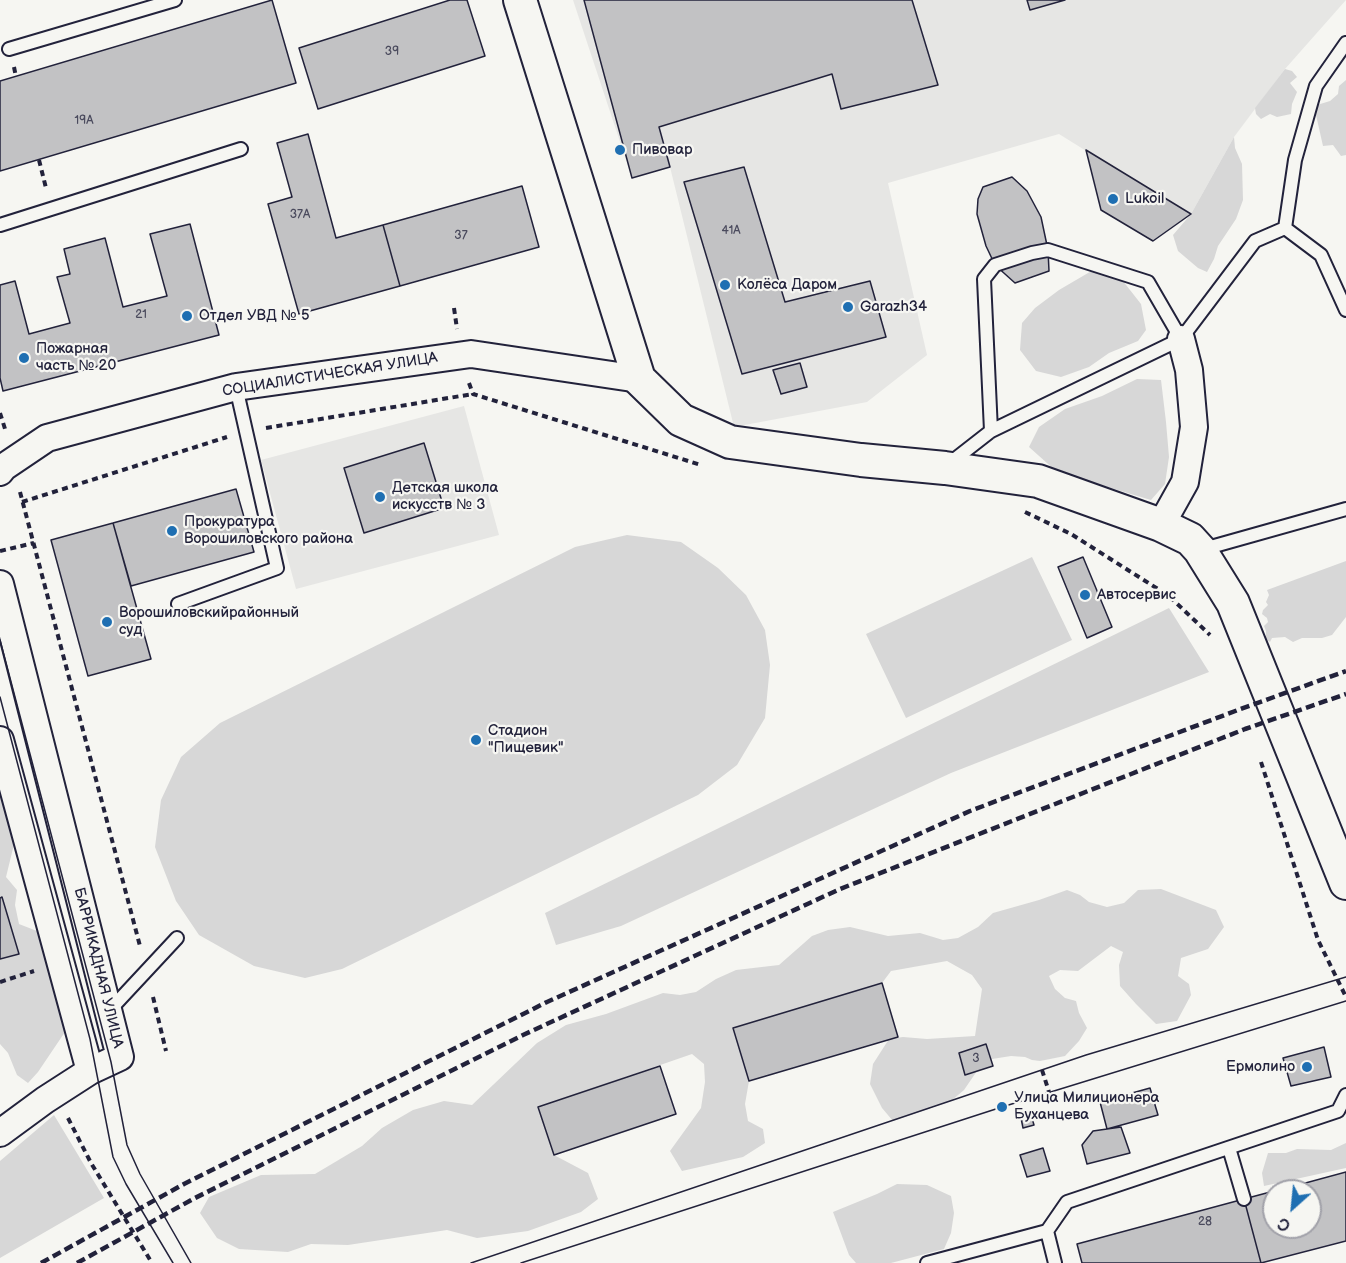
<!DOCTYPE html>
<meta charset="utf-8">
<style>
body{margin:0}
#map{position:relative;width:1346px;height:1263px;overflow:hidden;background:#f6f6f2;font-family:"Balsamiq Sans",sans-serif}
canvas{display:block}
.north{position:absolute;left:1262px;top:1179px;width:60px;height:60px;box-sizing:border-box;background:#f6f6f2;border:2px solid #a1a1a9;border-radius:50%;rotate:207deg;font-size:16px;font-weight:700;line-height:24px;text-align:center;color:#22223b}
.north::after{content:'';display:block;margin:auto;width:21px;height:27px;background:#1f6fb2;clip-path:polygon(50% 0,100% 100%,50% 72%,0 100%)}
</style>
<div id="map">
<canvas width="1346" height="1263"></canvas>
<div class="north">С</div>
</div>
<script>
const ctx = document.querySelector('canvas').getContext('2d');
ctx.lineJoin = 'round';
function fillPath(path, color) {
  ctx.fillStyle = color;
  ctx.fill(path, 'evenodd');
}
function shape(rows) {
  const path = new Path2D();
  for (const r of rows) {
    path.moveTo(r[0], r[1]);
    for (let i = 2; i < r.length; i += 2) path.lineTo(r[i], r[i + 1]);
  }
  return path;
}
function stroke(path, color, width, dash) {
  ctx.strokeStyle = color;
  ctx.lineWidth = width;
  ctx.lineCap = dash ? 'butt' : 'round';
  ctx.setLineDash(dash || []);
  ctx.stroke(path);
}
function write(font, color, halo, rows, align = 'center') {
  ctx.font = font + ' "Balsamiq Sans",sans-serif';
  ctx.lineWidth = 4.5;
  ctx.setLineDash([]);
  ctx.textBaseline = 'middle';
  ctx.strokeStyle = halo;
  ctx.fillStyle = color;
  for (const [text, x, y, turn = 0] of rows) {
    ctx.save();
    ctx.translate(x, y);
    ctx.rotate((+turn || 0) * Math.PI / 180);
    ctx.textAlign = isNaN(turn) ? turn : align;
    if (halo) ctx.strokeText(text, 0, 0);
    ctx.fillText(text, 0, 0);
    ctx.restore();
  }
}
fillPath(shape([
 [573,0,1346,0,1285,69,1234,137,1191,214,1149,190,1059,134,888,183,927,355,867,402,734,427,670,167,632,178],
 [464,406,499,535,296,589,261,460]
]), '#e6e6e4');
fillPath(shape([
 [1285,69,1292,71,1297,77,1290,83,1297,92,1292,104,1291,114,1277,117,1270,114,1261,119,1256,114,1255,108],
 [1346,80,1346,155,1341,156,1333,145,1323,146,1316,115,1317,105,1330,101,1338,94,1339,86],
 [1234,137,1235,148,1242,164,1243,200,1236,219,1218,246,1214,259,1207,272,1198,268,1178,251,1173,235,1191,214],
 [1100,266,1119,276,1141,304,1146,330,1138,341,1109,353,1089,367,1061,377,1036,371,1020,350,1022,323,1035,308,1059,290],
 [1137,379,1161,380,1166,422,1169,457,1165,484,1151,500,1057,472,1029,447,1039,427,1065,409,1102,396],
 [627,535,681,542,718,568,746,595,765,630,770,665,765,718,737,765,698,795,342,969,305,978,254,966,199,935,176,901,155,847,161,800,181,757,220,723,575,547],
 [1032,557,1072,640,906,718,866,634],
 [1346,561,1346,617,1332,635,1322,638,1302,638,1293,642,1285,637,1272,638,1270,642,1266,640,1266,631,1264,626,1268,622,1267,618,1262,614,1263,610,1268,605,1266,602,1269,595,1267,590],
 [1169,608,1209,672,951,773,621,926,556,945,545,913],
 [0,778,16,836,6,877,17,890,15,905,19,924,42,933,52,951,50,978,60,997,67,1029,38,1072,28,1083,17,1075,8,1053,0,1044,0,959,19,953,2,898,0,898],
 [1161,889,1216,910,1224,927,1208,949,1181,958,1178,976,1189,984,1191,995,1177,1021,1156,1024,1136,1004,1120,986,1119,965,1123,952,1111,946,1078,971,1060,970,1049,976,1055,989,1065,998,1076,1001,1079,1013,1087,1028,1079,1041,1065,1056,1040,1061,1032,1060,1025,1057,1011,1056,992,1059,979,1068,964,1090,951,1101,893,1121,882,1108,870,1084,873,1064,889,1039,903,1037,927,1039,975,1036,982,989,972,975,947,961,891,971,882,983,733,1028,749,1081,745,1104,748,1121,763,1129,765,1143,743,1157,682,1171,670,1151,701,1108,705,1082,704,1064,692,1054,539,1107,554,1155,588,1173,598,1199,581,1212,528,1231,477,1238,447,1230,348,1245,311,1244,288,1252,239,1249,217,1238,200,1213,209,1197,261,1175,315,1174,362,1146,382,1128,413,1110,444,1101,472,1105,537,1043,566,1025,606,1014,663,993,680,995,696,992,716,979,736,970,779,965,812,936,828,930,850,927,888,936,920,933,943,940,958,938,978,927,993,913,1039,900,1067,890,1080,895,1089,902,1107,907,1124,903,1138,890],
 [54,1115,104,1198,0,1258,0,1161],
 [1346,1143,1346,1168,1264,1186,1262,1173,1268,1153,1286,1153,1297,1149,1331,1150],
 [897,1184,927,1185,951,1196,954,1213,951,1233,944,1249,891,1263,856,1263,849,1255,833,1212,877,1194]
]), '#d7d7d7');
const building = shape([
 [272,0,296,83,0,171,0,81,272,0],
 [450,0,467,0,485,56,318,109,299,48,450,0],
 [584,0,912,0,938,85,841,109,832,74,659,127,670,167,632,178,584,0],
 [1027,0,1065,0,1030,10,1027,0],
 [308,134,336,238,383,225,400,286,299,314,268,204,292,197,277,143,308,134],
 [1086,150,1191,214,1153,241,1101,210,1086,150],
 [744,167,785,302,870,281,886,337,742,374,684,182,744,167],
 [1012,177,1027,191,1041,217,1048,250,1049,271,1015,283,995,265,986,246,977,214,978,199,983,187,1012,177],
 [522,186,539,247,400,286,383,225,522,186],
 [190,224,219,335,3,391,0,378,0,285,15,281,29,334,70,323,57,277,70,274,64,249,105,238,123,307,167,296,150,234,190,224],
 [800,363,807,387,781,394,773,370,800,363],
 [424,443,444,508,364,533,344,468,424,443],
 [236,489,254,552,131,586,113,523,236,489],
 [113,523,151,659,88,676,51,540,113,523],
 [1083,557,1112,627,1087,638,1058,567,1083,557],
 [2,897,19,954,0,959,0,898,2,897],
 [882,983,898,1037,749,1081,733,1028,882,983],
 [986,1044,993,1066,965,1075,959,1053,986,1044],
 [1324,1047,1331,1077,1291,1086,1283,1058,1324,1047],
 [660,1066,676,1114,554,1155,538,1107,660,1066],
 [1150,1088,1158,1115,1107,1129,1100,1102,1150,1088],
 [1031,1115,1034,1125,1023,1128,1021,1118,1031,1115],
 [1121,1127,1130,1153,1087,1164,1082,1145,1093,1131,1121,1127],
 [1043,1148,1050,1171,1027,1177,1020,1155,1043,1148],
 [1346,1172,1346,1241,1261,1263,1244,1199,1274,1191,1274,1227,1310,1227,1310,1191,1276,1191,1346,1172],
 [1244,1199,1261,1263,1082,1263,1077,1244,1244,1199]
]);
fillPath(building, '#c2c2c4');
stroke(building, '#22223b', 1.5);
const service = shape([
 [1346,43,1316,86,1295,160,1285,228,1321,255,1346,310],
 [9,49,175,0],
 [0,225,241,149],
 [991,431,984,279,995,265,1032,253,1048,250,1148,282,1181,339],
 [950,463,991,431,1181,339,1255,241,1285,228],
 [1200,550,1346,509],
 [178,604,277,568,236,387],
 [109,1011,177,938],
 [1229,1148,1244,1199],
 [1047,1231,1055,1263],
 [927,1263,1047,1231,1067,1202,1338,1111,1346,1095]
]);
const minor = shape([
 [0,472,4,467,47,438,236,387,471,354,639,379],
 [1161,525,1185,482,1194,427,1189,370,1181,339],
 [0,584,120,1057,90,1071,0,740],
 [0,1133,45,1100,90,1071]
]);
const tertiary = shape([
 [520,0,639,379,681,420,730,442,861,460,945,468,1038,481,1161,525,1190,539,1200,550,1233,603,1346,883]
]);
stroke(service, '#22223b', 16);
stroke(minor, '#22223b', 30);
stroke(tertiary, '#22223b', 36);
stroke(shape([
 [14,67,16,77],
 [39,160,46,188],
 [454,308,457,329],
 [469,383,473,394,701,465],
 [0,413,6,432],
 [266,428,473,394],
 [20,492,140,946],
 [22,502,227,437],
 [1025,512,1071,534,1169,596,1210,635],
 [0,551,34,543],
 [1261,762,1318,940,1346,997],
 [0,982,34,971],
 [153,997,166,1051],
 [1042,1070,1049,1092],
 [68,1118,91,1163,152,1263]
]), '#22223b', 4, [6, 4.5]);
stroke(service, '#f6f6f2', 12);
stroke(minor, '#f6f6f2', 26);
stroke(tertiary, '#f6f6f2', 32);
stroke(shape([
 [0,640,111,1062,127,1145,140,1174,191,1263],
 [0,697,90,1039,113,1157,126,1184,173,1263],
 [471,1263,1086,1055,1346,977],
 [521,1263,1002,1107,1346,1001]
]), '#22223b', 1.5);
stroke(shape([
 [41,1263,184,1184,547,1002,970,811,1238,710,1346,671],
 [77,1263,195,1198,523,1035,840,889,1245,729,1346,694]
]), '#22223b', 4.5, [9, 4.5]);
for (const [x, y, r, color] of [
 [620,150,6,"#1f6fb2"],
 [1113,199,6,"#1f6fb2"],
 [725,285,6,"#1f6fb2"],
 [848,307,6,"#1f6fb2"],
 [187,316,6,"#1f6fb2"],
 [24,358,6,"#1f6fb2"],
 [380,497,6,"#1f6fb2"],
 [172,531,6,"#1f6fb2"],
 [1085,595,6,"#1f6fb2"],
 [107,622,6,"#1f6fb2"],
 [476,740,6,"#1f6fb2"],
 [1307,1067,6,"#1f6fb2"],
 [1002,1107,6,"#1f6fb2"]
]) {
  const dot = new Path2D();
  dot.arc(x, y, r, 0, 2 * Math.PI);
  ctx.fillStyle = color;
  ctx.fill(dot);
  stroke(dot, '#f6f6f2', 2);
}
write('12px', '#4a4a5d', null, [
 ["39",392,52],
 ["19А",84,121],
 ["37А",300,215],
 ["41А",731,231],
 ["37",461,236],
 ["21",141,315],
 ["3",976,1059],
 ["28",1205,1222]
]);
write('15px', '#22223b', '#f6f6f2', [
 ["Пивовар",632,150],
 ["Lukoil",1125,199],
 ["Колёса Даром",737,285],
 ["Garazh34",860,307],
 ["Отдел УВД № 5",199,316],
 ["Пожарная",36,349],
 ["часть № 20",36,366],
 ["Детская школа",392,488],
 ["искусств № 3",392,505],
 ["Прокуратура",184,522],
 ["Ворошиловского района",184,539],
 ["Автосервис",1097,595],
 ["Ворошиловскийрайонный",119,613],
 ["суд",119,630],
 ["Стадион",488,731],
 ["\"Пищевик\"",488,748],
 ["Ермолино",1295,1067,"right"],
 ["Улица Милиционера",1014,1098],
 ["Буханцева",1014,1115]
], 'left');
write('15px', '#22223b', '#f6f6f2', [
 ["СОЦИАЛИСТИЧЕСКАЯ УЛИЦА",330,375,-9],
 ["БАРРИКАДНАЯ УЛИЦА",98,968,76]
]);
</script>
